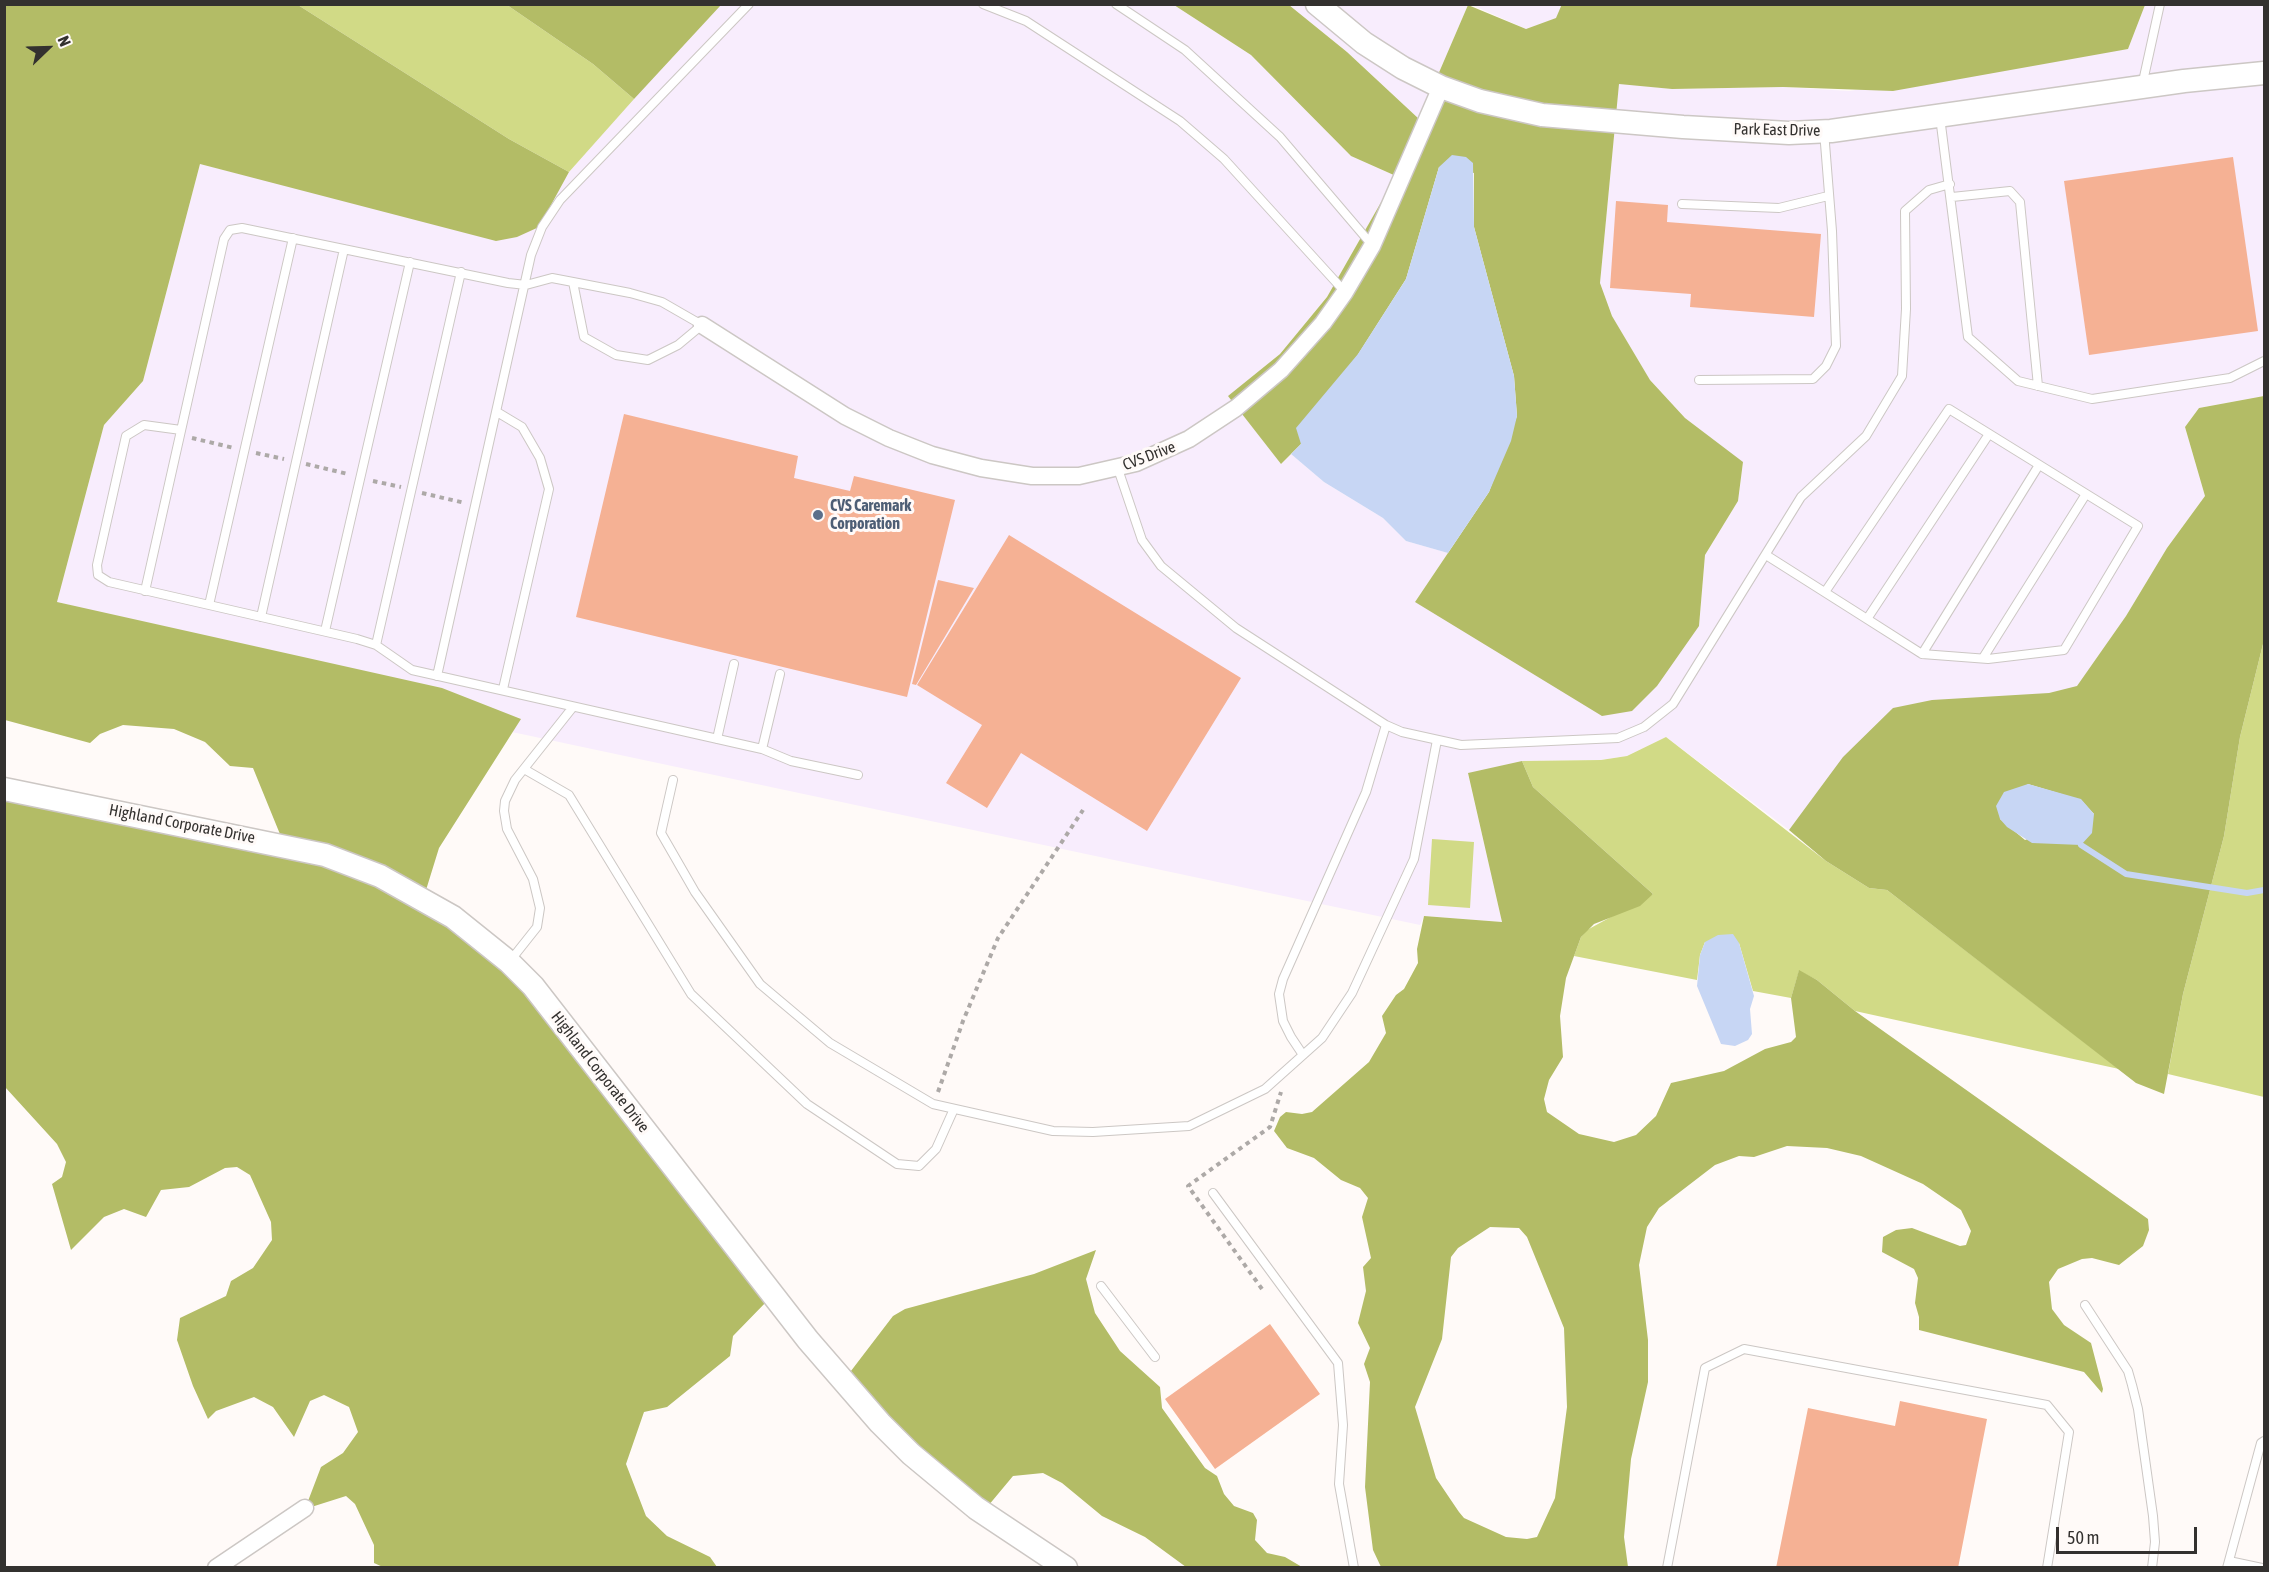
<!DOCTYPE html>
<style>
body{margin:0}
#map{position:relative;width:2269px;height:1572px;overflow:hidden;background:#fffaf8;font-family:"Asap Condensed",sans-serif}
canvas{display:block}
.frame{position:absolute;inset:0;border:6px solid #33312f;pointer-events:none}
.north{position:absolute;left:18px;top:18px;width:60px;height:60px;-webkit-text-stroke:4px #fffaf8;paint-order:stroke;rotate:67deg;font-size:16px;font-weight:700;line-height:24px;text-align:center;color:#33312f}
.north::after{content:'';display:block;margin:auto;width:21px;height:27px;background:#33312f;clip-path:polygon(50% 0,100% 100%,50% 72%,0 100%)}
.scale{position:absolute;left:2056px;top:1527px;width:141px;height:27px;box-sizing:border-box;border:3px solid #33312f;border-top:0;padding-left:8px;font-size:18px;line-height:21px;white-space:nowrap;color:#33312f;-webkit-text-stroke:4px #fffaf8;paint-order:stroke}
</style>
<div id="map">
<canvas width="2269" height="1572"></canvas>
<div class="frame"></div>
<div class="north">N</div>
<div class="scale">50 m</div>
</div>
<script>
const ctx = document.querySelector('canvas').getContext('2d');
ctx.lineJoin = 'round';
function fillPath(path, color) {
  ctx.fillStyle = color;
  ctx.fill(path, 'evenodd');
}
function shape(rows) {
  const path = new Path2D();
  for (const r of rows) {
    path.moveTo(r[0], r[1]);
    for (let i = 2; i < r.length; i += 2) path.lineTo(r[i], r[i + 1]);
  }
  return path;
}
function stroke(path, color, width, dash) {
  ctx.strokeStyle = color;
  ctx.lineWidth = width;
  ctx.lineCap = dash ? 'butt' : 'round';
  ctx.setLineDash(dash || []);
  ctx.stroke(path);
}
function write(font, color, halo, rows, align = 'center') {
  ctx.font = font + ' "Asap Condensed",sans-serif';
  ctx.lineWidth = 6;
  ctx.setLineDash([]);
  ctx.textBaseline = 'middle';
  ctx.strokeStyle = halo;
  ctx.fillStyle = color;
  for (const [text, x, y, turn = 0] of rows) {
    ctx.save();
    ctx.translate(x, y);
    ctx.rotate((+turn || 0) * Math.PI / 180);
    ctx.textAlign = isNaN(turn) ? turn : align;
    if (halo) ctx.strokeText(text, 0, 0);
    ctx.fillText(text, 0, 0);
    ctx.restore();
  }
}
fillPath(shape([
 [721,5,1174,5,1251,55,1351,156,1396,176,1327,297,1280,354,1229,396,1281,464,1291,454,1324,482,1383,518,1406,541,1448,553,1415,602,1699,626,1705,555,1738,501,1743,463,1685,418,1650,380,1612,316,1600,283,1619,83,1672,89,1783,87,1849,91,2128,49,2145,5,2264,5,2264,396,2199,408,2185,427,2205,496,2167,548,2126,616,2077,687,2049,693,1820,790,1789,830,1666,737,1627,756,1601,760,1522,761,1468,774,1502,922,1424,916,1420,925,512,732,520,718,57,602,104,425,143,381,200,164,313,192,539,227,569,172,643,87],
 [1289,5,1468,5,1419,119,1347,52],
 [1472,5,1562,5,1557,18,1526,29]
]), '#f8edfd');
fillPath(shape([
 [298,5,507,5,593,64,634,99,569,172,509,139],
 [2264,640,2264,1097,2168,1074,2183,994,2224,836,2240,737],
 [1666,737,1826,861,1869,888,1887,890,2119,1069,1855,1011,1817,980,1799,971,1791,998,1753,991,1739,943,1705,942,1700,955,1697,980,1574,956,1581,937,1587,930,1653,894,1533,787,1522,761,1601,760,1627,756],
 [1432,839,1474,842,1470,908,1428,905]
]), '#d1da86');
fillPath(shape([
 [1562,4,2145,5,2128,49,1893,91,1783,87,1672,89,1619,84,1600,283,1612,316,1650,380,1685,418,1743,462,1738,501,1705,555,1699,626,1657,686,1632,711,1602,716,1415,602,1489,492,1517,416,1514,376,1474,227,1474,173,1439,167,1406,279,1301,444,1281,464,1228,396,1280,354,1327,297,1396,176,1351,156,1251,55,1174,5,1289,5,1347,52,1419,119,1468,5,1526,29,1556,18],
 [5,5,298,5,509,139,569,172,539,227,517,237,496,241,200,164,143,381,104,425,57,602,442,688,521,719,439,848,422,903,506,967,768,1300,733,1336,730,1356,667,1407,644,1412,626,1464,646,1516,667,1536,710,1557,717,1567,385,1568,374,1563,374,1545,355,1504,346,1496,305,1509,321,1467,343,1453,358,1432,349,1407,324,1395,310,1401,294,1437,273,1407,254,1397,216,1411,208,1419,193,1386,177,1340,180,1318,226,1296,231,1281,253,1268,272,1240,271,1222,250,1175,237,1167,225,1168,189,1187,161,1190,146,1217,124,1209,104,1217,71,1250,52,1184,62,1177,66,1162,57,1144,5,1087,5,789,284,844,253,768,230,766,205,742,174,729,123,725,100,734,90,743,5,720],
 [507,5,721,5,634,99,593,64],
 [2264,396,2264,640,2240,737,2224,836,2183,994,2164,1094,2136,1083,1887,890,1869,888,1826,861,1789,830,1843,757,1893,708,1932,700,2049,693,2077,686,2126,616,2167,548,2205,496,2185,427,2199,408],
 [2028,784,2081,800,2094,814,2025,840,2000,819],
 [1522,761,1533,787,1653,894,1640,906,1594,924,1581,937,1566,978,1560,1016,1563,1057,1549,1080,1544,1099,1547,1112,1579,1134,1614,1142,1636,1135,1656,1116,1671,1083,1724,1071,1765,1049,1791,1042,1796,1037,1791,998,1799,970,1817,980,1855,1011,2148,1219,2149,1230,2143,1246,2119,1265,2092,1258,2082,1259,2058,1269,2049,1282,2052,1309,2064,1325,2091,1343,2103,1389,2102,1393,2084,1372,1919,1330,1919,1317,1915,1303,1918,1278,1914,1269,1882,1252,1883,1237,1896,1230,1912,1228,1960,1246,1966,1245,1971,1231,1961,1210,1923,1184,1861,1156,1827,1148,1787,1146,1754,1157,1739,1156,1715,1165,1659,1208,1647,1227,1639,1265,1648,1340,1648,1382,1631,1459,1624,1537,1628,1567,1381,1567,1373,1550,1365,1487,1370,1382,1364,1364,1370,1348,1358,1323,1366,1291,1363,1267,1371,1258,1362,1217,1368,1198,1360,1188,1341,1180,1314,1158,1287,1148,1274,1131,1280,1117,1286,1112,1302,1114,1312,1112,1369,1062,1386,1033,1382,1016,1396,995,1404,989,1418,963,1417,949,1424,916,1502,922,1468,773],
 [1490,1227,1519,1228,1527,1237,1564,1328,1567,1407,1555,1498,1537,1537,1527,1539,1506,1537,1464,1518,1459,1512,1436,1478,1415,1407,1442,1339,1451,1257,1458,1248],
 [1096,1250,1086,1279,1095,1313,1120,1351,1160,1387,1162,1408,1205,1468,1217,1476,1224,1494,1234,1506,1253,1513,1257,1520,1255,1540,1267,1553,1285,1557,1302,1567,1186,1567,1145,1537,1102,1516,1062,1483,1043,1473,1013,1476,983,1512,841,1384,893,1316,905,1309,1034,1274]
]), '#b3bc66');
fillPath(shape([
 [1452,155,1466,157,1473,163,1474,227,1514,376,1517,416,1511,441,1489,492,1448,553,1406,541,1383,518,1324,482,1291,454,1301,444,1296,428,1358,354,1406,279,1439,167],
 [2028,784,2081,799,2094,814,2092,833,2081,845,2032,843,2007,827,2000,819,1996,806,2004,792],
 [1733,934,1739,943,1754,996,1750,1009,1752,1034,1748,1040,1735,1046,1721,1044,1697,986,1700,955,1705,942,1718,935]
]), '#c7d6f4');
stroke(shape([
 [2081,845,2126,874,2247,893,2264,890]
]), '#c7d6f4', 6);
fillPath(shape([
 [2233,157,2258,331,2089,355,2064,181],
 [1616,201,1668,205,1667,222,1821,234,1814,317,1690,307,1691,294,1610,288],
 [624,414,798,456,794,478,850,491,854,476,955,500,907,697,576,617],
 [1009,535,1241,678,1147,831,1021,753,987,808,946,783,982,725,917,685],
 [938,580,974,588,916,685,912,684],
 [1270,1324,1320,1394,1215,1469,1165,1399],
 [1900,1401,1987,1419,1958,1568,1776,1568,1808,1408,1895,1426]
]), '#f5b194');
const lane = shape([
 [983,4,1026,21,1180,121,1224,159,1345,292],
 [1116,4,1185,50,1280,137,1372,245],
 [2142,86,2160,4],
 [1940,117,1968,337,2018,381,2092,399,2230,378,2264,361],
 [1952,197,2010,191,2020,202,2038,386],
 [1682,204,1779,208,1828,196],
 [1699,380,1813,379,1826,366,1836,346,1832,231,1824,131],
 [497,412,522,427,540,458,549,489,503,689],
 [181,430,144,425,126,436,97,565,98,575,109,582,357,639,376,645,412,670,762,749,791,761,858,775],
 [1118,469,1142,540,1161,566,1236,628,1386,725,1402,732,1461,745,1618,738,1644,727,1673,704,1801,497,1866,436,1902,376,1906,309,1905,211,1929,190,1950,184],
 [1766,555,1867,619,1922,654,1988,659,2064,650,2138,526,1949,409,1825,592],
 [145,591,224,239,230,230,242,228,508,283,526,285,552,278,573,282,630,293,662,302,702,325,678,345,648,360,616,355,584,337,573,282],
 [209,605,293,238],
 [261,617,344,249],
 [1867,619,1989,434],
 [325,631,410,262],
 [376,645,461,272],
 [1922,654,2039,465],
 [1983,658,2086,494],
 [437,676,531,255,542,227,560,200,749,4],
 [717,739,734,664],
 [762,749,780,674],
 [524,769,569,795,691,994,807,1104,897,1164,919,1166,936,1149,953,1111],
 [673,780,661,833,695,892,760,984,830,1043,933,1104,1053,1131,1093,1132,1189,1126,1265,1089,1322,1038,1352,993,1414,859,1437,740],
 [510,961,537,927,540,908,533,879,507,829,504,811,505,801,515,780,573,707],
 [1303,1055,1291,1037,1283,1021,1279,994,1283,979,1366,792,1386,725],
 [1213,1193,1338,1363,1343,1425,1339,1484,1354,1568],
 [1101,1286,1155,1357],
 [2085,1305,2128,1371,2132,1385,2138,1409,2153,1516,2155,1542,2152,1568],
 [2229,1561,2262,1568],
 [1667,1568,1705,1368,1744,1349,2047,1405,2069,1432,2047,1568],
 [2227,1568,2261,1443,2264,1441]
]);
const street = shape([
 [702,325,845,416,889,438,932,455,981,468,1032,476,1079,476,1136,463,1189,439,1236,408,1281,370,1323,323,1345,292,1372,246,1441,87],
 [216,1568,305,1508]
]);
const secondary = shape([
 [1317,4,1364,43,1403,68,1441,87,1480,101,1542,115,1683,127,1789,133,1831,131,2184,81,2264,73],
 [4,789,325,855,380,876,453,917,509,962,533,986,808,1340,880,1423,911,1454,976,1508,1066,1568]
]);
stroke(lane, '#ccc7c4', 10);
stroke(street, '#ccc7c4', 19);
stroke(secondary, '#ccc7c4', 25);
stroke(shape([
 [192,438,234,448],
 [256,453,284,459],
 [306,464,348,474],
 [373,481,401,487],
 [422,493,465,503],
 [938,1092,963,1021,998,938,1083,810],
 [1262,1289,1188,1186,1270,1127,1281,1092]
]), '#ada9a7', 4, [4.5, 4.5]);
stroke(lane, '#fff', 8);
stroke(street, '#fff', 16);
stroke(secondary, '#fff', 22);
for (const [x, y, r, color] of [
 [818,515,6,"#5c6f8a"]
]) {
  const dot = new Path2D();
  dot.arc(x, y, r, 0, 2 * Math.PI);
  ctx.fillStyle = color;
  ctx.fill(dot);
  stroke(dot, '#fffaf8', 2);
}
write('16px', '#33312f', '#fffaf8', [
 ["Park East Drive",1777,130,1],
 ["CVS Drive",1149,456,-21],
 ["Highland Corporate Drive",182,824,11],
 ["Highland Corporate Drive",600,1072,52]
]);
write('bold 16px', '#4e5e75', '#fffaf8', [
 ["CVS Caremark",830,506],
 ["Corporation",830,524]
], 'left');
</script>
